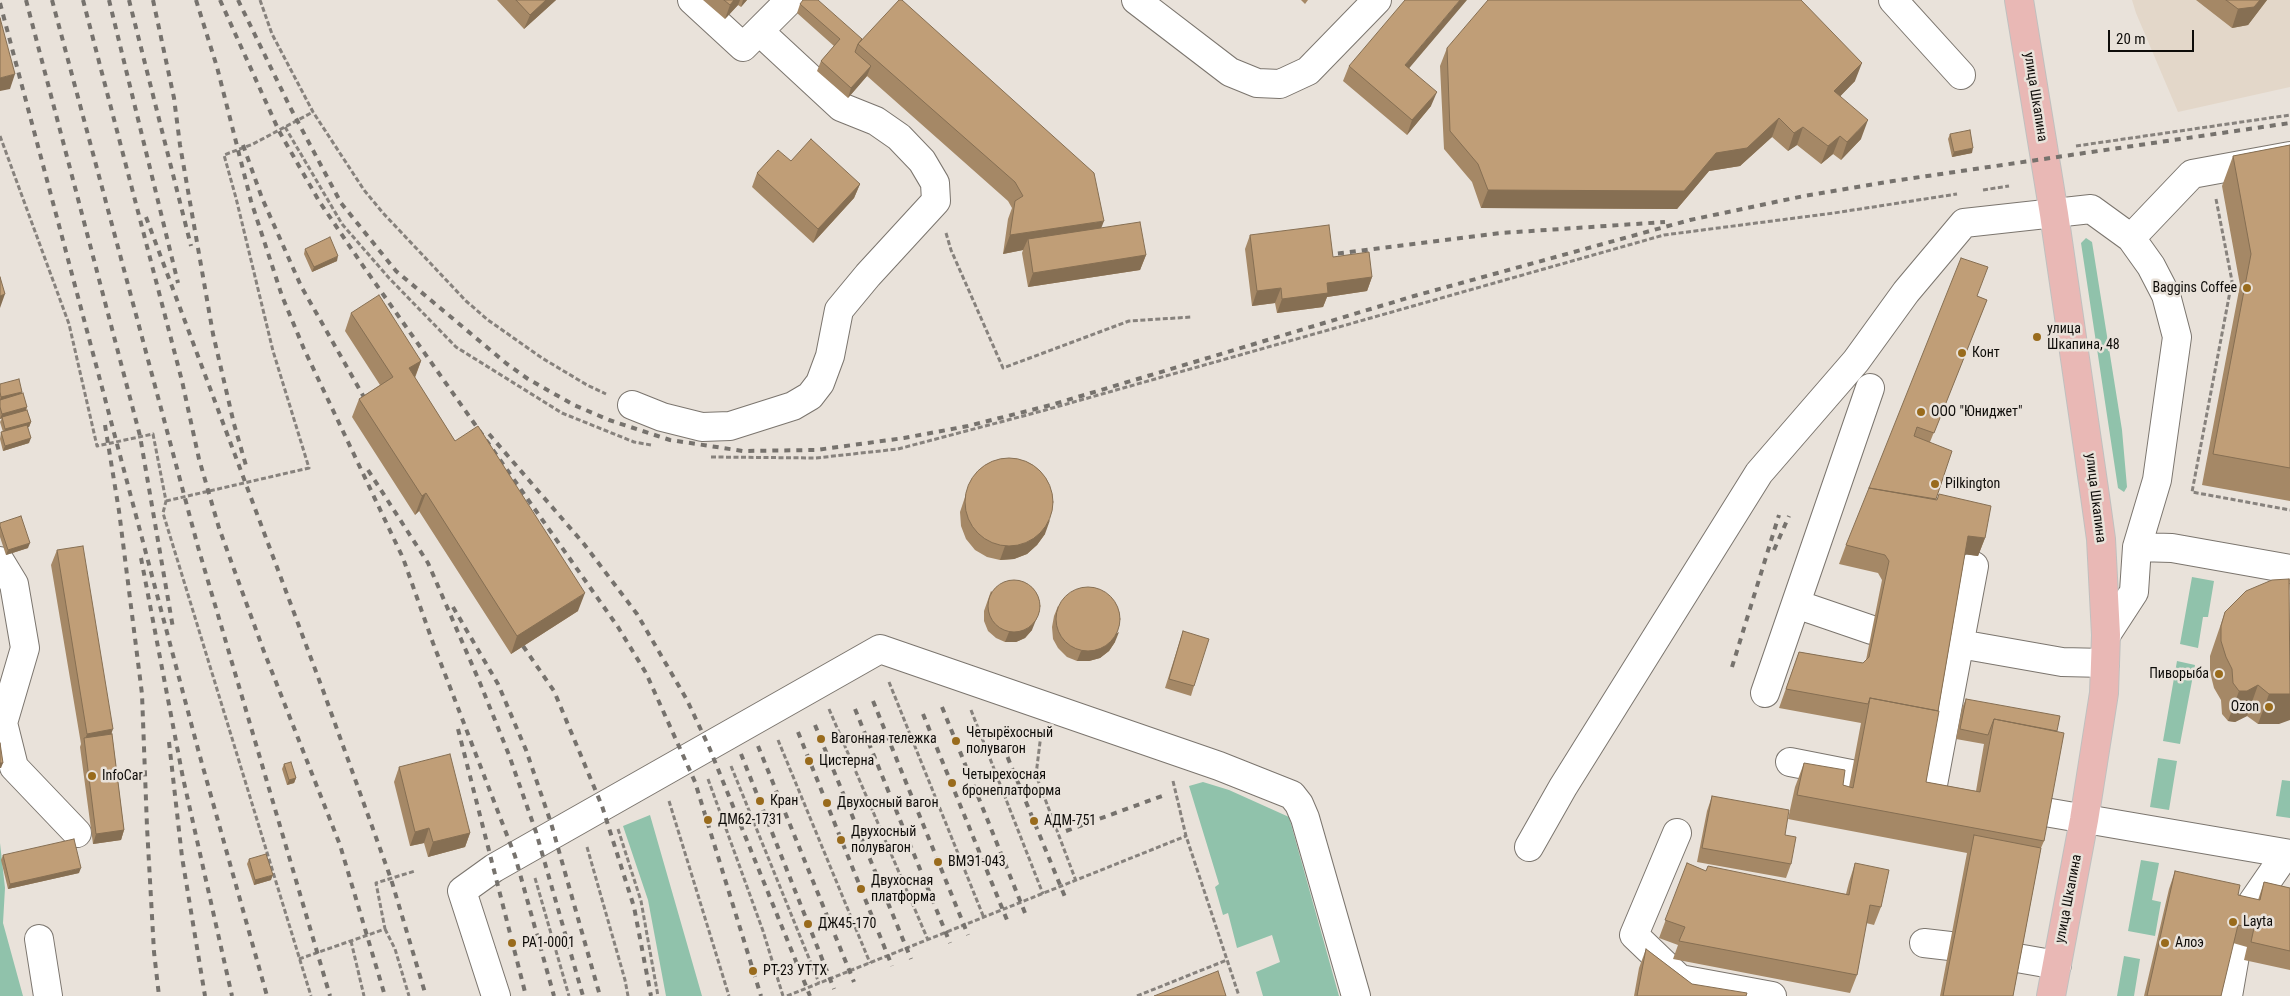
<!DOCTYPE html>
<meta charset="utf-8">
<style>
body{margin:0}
#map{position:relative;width:2290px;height:996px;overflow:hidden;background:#e9e2da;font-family:"Roboto Condensed",sans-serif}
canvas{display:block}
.scale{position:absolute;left:2108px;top:30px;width:86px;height:22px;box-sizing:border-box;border:2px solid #0e0c09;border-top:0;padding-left:6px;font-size:15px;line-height:18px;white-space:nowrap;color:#0e0c09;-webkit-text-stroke:4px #e9e2da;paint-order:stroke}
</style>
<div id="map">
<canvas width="2290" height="996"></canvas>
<div class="scale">20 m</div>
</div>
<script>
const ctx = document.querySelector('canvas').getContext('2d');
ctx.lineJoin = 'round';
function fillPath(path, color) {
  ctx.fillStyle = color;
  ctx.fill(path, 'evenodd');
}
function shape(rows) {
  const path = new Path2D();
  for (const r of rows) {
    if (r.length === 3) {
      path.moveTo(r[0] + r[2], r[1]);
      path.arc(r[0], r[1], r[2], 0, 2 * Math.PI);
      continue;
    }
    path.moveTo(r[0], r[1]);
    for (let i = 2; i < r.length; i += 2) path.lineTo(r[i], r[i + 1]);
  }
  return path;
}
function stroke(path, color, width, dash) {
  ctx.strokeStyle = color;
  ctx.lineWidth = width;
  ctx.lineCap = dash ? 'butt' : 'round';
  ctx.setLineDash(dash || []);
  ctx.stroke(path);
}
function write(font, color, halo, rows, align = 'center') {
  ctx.font = font + ' "Roboto Condensed",sans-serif';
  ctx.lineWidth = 5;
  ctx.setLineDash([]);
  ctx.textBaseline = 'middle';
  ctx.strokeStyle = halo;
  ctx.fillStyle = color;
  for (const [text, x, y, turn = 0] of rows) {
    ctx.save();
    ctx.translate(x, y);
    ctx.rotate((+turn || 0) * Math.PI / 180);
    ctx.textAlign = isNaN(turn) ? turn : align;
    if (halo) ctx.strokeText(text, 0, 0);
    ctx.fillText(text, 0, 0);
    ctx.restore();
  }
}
fillPath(shape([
 [2132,0,2290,0,2290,87,2178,112,2136,13]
]), '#e3d7c9');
fillPath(shape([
 [2086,238,2092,242,2122,430,2127,487,2124,492,2118,488,2081,243],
 [2192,577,2214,581,2208,617,2203,617,2198,648,2180,644],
 [2177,661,2195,665,2180,744,2163,741],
 [2158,758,2177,761,2169,810,2150,807],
 [2282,780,2290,781,2290,818,2276,816],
 [1203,782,1229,790,1289,817,1339,996,1263,996,1256,972,1280,962,1272,935,1237,948,1228,913,1223,915,1215,887,1219,884,1189,786],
 [650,815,702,996,666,996,648,900,623,826],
 [0,843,5,888,3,923,23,996,0,996],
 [2141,860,2159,863,2152,900,2161,902,2155,936,2128,931],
 [2124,956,2140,959,2134,996,2117,996]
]), '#90c2ab');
const minor = shape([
 [692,0,743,47,790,0],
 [1136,0,1230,72,1257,83,1280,84,1308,71,1377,0],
 [1893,0,1961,75],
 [2131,238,2192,174,2290,156],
 [632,405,662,417,702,427,730,426,793,406,810,396,820,383,830,356,839,310,868,275,936,201,935,183,922,161,899,137,876,121,841,107,759,31],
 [2137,547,2172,548,2290,569],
 [0,561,14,584,25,648,3,723,14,767,77,833],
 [1796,604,1872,630],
 [1946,644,1960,644,2062,662,2105,663],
 [1765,693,1870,388],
 [1790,762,1851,774],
 [1932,790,1974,566],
 [2045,812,2290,854],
 [1677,833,1634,935,1680,979,1772,996],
 [1529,847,1563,787,1759,473,1856,361,1906,292,1964,223,2091,209,2131,238,2151,266,2166,295,2177,337,2157,480,2137,547,2134,592,2106,635],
 [2243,916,2285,855],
 [39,939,48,996],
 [1924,943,1950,946],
 [2017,958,2057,965],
 [496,996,462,891,494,868,880,649,1219,766,1292,795,1299,804,1305,818,1356,996],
 [2228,996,2237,944]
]);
const major = shape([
 [2019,0,2054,214,2095,496,2101,539,2106,635,2104,693,2084,820,2051,996]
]);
stroke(minor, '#7b756e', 30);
stroke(major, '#c0c0bf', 30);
stroke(shape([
 [260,0,272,34,313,112,364,190,383,213,466,301,488,320,542,358,587,385,606,394],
 [285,127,342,224,389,278,456,347,562,413,634,442,651,445],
 [0,136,69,324,97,446,153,434,166,501,163,513,311,996],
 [2076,146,2290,115],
 [1983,190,2009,186],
 [2216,199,2232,281,2192,492,2290,510],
 [946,233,951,250,1003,368,1129,321,1192,317],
 [711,457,816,458,898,449,1042,411,1664,235,1834,213,1957,194],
 [166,501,309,468,273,351,236,198,224,155,253,144,313,112],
 [889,682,984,918],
 [829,709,928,940],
 [971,710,1043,894],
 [1041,734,1036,775,1076,881],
 [778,740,870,963],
 [731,766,819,983],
 [708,779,763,931,783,996],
 [1173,781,1186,836,1239,996],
 [669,801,729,996],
 [618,829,641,901,658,996],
 [587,847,625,980,628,996],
 [535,878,569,996],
 [385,929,395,949,409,996],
 [351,941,364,996],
 [299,959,385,929,376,883,415,871],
 [787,996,1186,836],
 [1137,996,1227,960]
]), '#87827d', 3, [5, 2.5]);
stroke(minor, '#fff', 28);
stroke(major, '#e9b8b5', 28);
stroke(shape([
 [26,0,140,436,173,628],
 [52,0,198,547,330,996],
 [83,0,182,381,199,459,219,528,263,649,340,845,385,996],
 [109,0,178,283],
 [129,0,191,246],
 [153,0,174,98,180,145,213,334,234,424,247,469],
 [196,0,217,67,251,201,282,296,304,349,403,558,433,643,515,856,554,996],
 [220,0,279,131,319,201,361,263,618,627,646,673,695,782,761,996],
 [238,0,290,107,341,203,396,271,507,364,528,379,574,405,609,420,670,440,743,451,816,450,904,438,968,426,1051,405,1414,296,1690,220,1804,196,1893,181,2290,123],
 [0,3,199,753,267,996],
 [243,145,262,198,301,286,369,406],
 [146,217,324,693,391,879,426,996],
 [1326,255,1501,233,1665,222],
 [105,425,119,511,142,694,147,827,154,952,159,996],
 [489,434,584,544,637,614,687,700,709,747,810,996],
 [368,470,428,563,480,683,509,755,536,832,583,996],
 [1774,550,1789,516],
 [141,558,183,778,232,996],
 [453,607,498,684,526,750,551,823,600,996],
 [523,646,554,691,602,806,634,907,651,996],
 [1732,667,1779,515],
 [873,701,968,935],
 [942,707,1025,913],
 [855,709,950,943],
 [923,714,1007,920],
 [815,725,911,959],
 [458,729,526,996],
 [798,732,892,966],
 [169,742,182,857,205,996],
 [758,746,854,982],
 [1003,746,1065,897],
 [741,754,834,989],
 [1066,831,1162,796]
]), '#76726d', 4, [6, 6]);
fillPath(shape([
 [497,0,556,0,524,29],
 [703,0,747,0,741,7,738,5,725,19],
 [1301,0,1308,0,1305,4],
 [2196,0,2267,0,2248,25,2232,28],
 [800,4,862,39,1101,228,1146,255,1140,270,1028,287,1022,253,1023,250,1003,254,1008,219,1012,208,1008,201,867,76,848,98,817,71,821,61,834,46,797,13],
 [1447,48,1855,81,1840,96,1861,139,1841,160,1833,154,1821,164,1797,145,1788,151,1772,137,1740,166,1709,171,1677,209,1481,208,1472,182,1444,149,1440,66],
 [1349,66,1409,68,1431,106,1407,135,1343,81],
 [1950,134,1972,153,1952,157,1948,139],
 [2290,145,2290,501,2202,485,2240,285,2222,186,2233,156],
 [791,161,860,184,854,198,813,243,752,187,757,173],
 [1250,235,1333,257,1372,277,1367,291,1327,297,1323,307,1277,313,1275,303,1252,306,1245,249],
 [305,249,337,261,312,272,304,254],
 [1977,296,1987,300,1930,442,1936,499,1985,538,1978,556,1965,554,1926,782,1976,791,1984,744,1956,739,1962,708,1966,699,2057,731,2044,841,2041,848,2013,996,1940,996,1967,853,1788,819,1795,787,1804,763,1843,785,1849,787,1861,723,1779,708,1799,652,1863,663,1866,660,1882,580,1878,573,1839,564,1846,545],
 [351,313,421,361,415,378,455,441,578,611,511,654,419,511,415,515,352,417,359,399,380,385,345,331],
 [0,384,21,393,27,407,26,410,31,422,29,427,28,427,29,443,3,451,0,439,1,432,3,432,0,422,2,418,0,419],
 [969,485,1045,534,1037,545,1027,554,1014,559,1000,560,987,557,975,550,966,539,961,526,960,512],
 [0,523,28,548,6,555,0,537],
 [57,550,112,734,124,830,121,840,93,844,80,747,81,744,51,565],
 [2290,579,2279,724,2258,724,2247,716,2235,722,2228,721,2222,714,2221,700,2214,688,2210,672,2210,656,2225,612],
 [991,591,1032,630,1025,638,1016,642,1005,642,996,638,988,631,984,621,984,611],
 [1058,606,1115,642,1109,651,1100,658,1089,661,1077,661,1067,657,1058,648,1053,639,1052,627,1054,616],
 [1183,631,1194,686,1191,696,1165,688],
 [284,764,296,778,294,783,287,785,282,769],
 [399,767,470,833,465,847,428,857,424,843,410,846,394,782],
 [1712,796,1785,835,1791,864,1786,878,1697,862,1707,811],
 [3,855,79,873,8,889,1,860],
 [249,859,271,880,254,885,247,864],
 [1687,863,1706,871,1846,894,1849,882,1855,863,1881,907,1874,925,1866,923,1857,975,1850,993,1673,959,1678,945,1659,938],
 [2175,871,2238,895,2258,900,2264,882,2290,888,2290,970,2244,960,2247,947,2233,943,2221,996,2144,996,2169,889],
 [1646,949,1692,984,1746,996,1634,996,1639,968]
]), '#a58866');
fillPath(shape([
 [546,0,556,0,524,29,530,15],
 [734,0,740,0,738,5,725,19,730,5],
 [743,0,747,0,741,7],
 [1460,0,1467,0,1400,79,1405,65],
 [2260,0,2267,0,2248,25,2232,28,2238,9],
 [1862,63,1855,81,1828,109,1834,91],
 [871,66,867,76,848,98,851,88],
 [15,74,10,89,0,91,0,78],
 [1437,92,1431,106,1407,135,1412,120],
 [1779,118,1772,137,1740,166,1709,171,1677,209,1481,208,1488,190,1716,153],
 [1868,120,1861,139,1841,160,1847,142],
 [1803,127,1797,145,1788,151,1794,133],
 [1840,136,1833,154,1821,164,1828,146],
 [1973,148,1972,153,1952,157,1954,152],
 [860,184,854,198,813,243,818,229],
 [1104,221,1097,239,1028,239,1023,250,1003,254,1010,235],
 [1146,255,1140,270,1028,287,1033,273],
 [338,256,337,261,312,272,314,267],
 [1372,277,1367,291,1327,297,1323,307,1277,313,1282,299,1327,283],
 [1281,288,1275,303,1252,306,1257,291],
 [5,294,0,308,0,296],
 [421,361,414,379,409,368],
 [22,392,20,397,0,400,1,397],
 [27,407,25,412,0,419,2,414],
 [31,422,29,427,3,434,5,429],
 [31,438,29,443,3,451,5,446],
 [426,493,419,511,415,515,422,496],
 [1050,520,1045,534,1037,545,1027,554,1014,559,1000,560,1005,546],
 [1968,536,1985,538,1978,556,1962,554],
 [30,543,28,548,6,555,8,550],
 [585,593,578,611,511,654,517,636],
 [1040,610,1032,630,1025,638,1016,642,1005,642,1009,632],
 [1119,632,1115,642,1109,651,1100,658,1089,661,1077,661,1081,651],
 [2258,685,2247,716,2235,722,2228,721,2239,691],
 [2269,694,2290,694,2290,720,2279,724,2258,724],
 [113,729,108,743,84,742,87,734],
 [0,763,3,763,1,768,0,768],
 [296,778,294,783,287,785,289,780],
 [429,828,424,843,410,846,415,832],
 [124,830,121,840,93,844,96,834],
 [470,833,465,847,428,857,433,842],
 [81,868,79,873,8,889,10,884],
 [273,875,271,880,254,885,255,880]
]), '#866f53');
const building = shape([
 [516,0,546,0,530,15,516,0],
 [724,0,734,0,730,5,724,0],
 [803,0,818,0,862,39,858,44,855,52,871,66,851,88,821,61,840,39,800,4,803,0],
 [899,0,902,0,1094,173,1104,221,1010,235,1015,201,1023,196,1015,182,858,44,899,0],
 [1405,0,1460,0,1405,65,1437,92,1412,120,1349,66,1405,0],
 [1488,0,1801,0,1862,63,1834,91,1868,120,1847,142,1840,136,1828,146,1803,127,1794,133,1779,118,1747,148,1716,153,1684,191,1488,190,1478,164,1450,131,1447,48,1488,0],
 [2226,0,2260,0,2254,7,2238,9,2226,0],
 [0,18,15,74,0,78,0,18],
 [1970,130,1973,148,1954,152,1950,134,1970,130],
 [811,139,860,184,818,229,757,173,778,150,791,161,811,139],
 [2290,145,2290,468,2213,454,2251,254,2233,156,2290,145],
 [1140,222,1146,255,1033,273,1028,239,1140,222],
 [1329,225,1333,257,1369,252,1372,277,1327,283,1328,293,1282,299,1281,288,1257,291,1250,235,1329,225],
 [330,237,338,256,314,267,305,249,330,237],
 [1961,258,1988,267,1977,296,1987,300,1934,433,1917,427,1914,436,1952,451,1936,499,1869,488,1961,258],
 [0,277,5,294,0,296,0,277],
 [379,295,421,361,409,368,455,441,478,426,585,593,517,636,426,493,422,496,359,399,393,377,351,313,379,295],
 [19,379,22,392,1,397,0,392,0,384,19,379],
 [23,393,27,407,2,414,0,407,0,400,23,393],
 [27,410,31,422,5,429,2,417,27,410],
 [27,425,31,438,5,446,1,432,27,425],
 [1009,502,44],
 [1869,488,1937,500,1939,494,1991,506,1985,538,1968,536,1938,711,1870,698,1868,704,1786,689,1799,652,1863,663,1869,657,1889,561,1885,555,1846,545,1869,488],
 [21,516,30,543,8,550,0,526,0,523,21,516],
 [83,546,113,729,87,734,57,550,83,546],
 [2289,579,2290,694,2269,694,2258,685,2247,691,2239,691,2233,683,2232,669,2226,657,2221,641,2221,626,2225,612,2246,591,2272,580,2289,579],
 [1014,606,26],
 [1088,619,32],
 [1183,631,1209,639,1194,686,1169,679,1183,631],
 [1870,698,1939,711,1926,782,1980,792,1994,719,2064,733,2044,841,1797,795,1804,763,1845,770,1843,785,1853,788,1870,698],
 [1966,699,2060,716,2057,731,1994,719,1988,735,1960,729,1966,699],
 [112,734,124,830,96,834,84,738,112,734],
 [0,743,3,763,0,763,0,743],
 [450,754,470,833,433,842,429,828,415,832,399,767,450,754],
 [291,762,296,778,289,780,284,764,291,762],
 [1712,796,1789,810,1785,835,1796,837,1791,864,1702,848,1712,796],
 [1974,835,2041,848,2013,996,1943,996,1974,835],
 [74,839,81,868,10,884,3,855,74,839],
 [266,854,273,875,255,880,249,859,266,854],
 [1687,863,1706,871,1708,866,1849,895,1855,863,1889,870,1881,907,1870,905,1857,975,1679,941,1685,927,1665,920,1687,863],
 [2175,871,2240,885,2238,895,2260,900,2264,882,2290,888,2290,951,2251,942,2254,928,2238,925,2221,996,2147,996,2175,871],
 [1646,949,1692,984,1747,993,1746,996,1637,996,1646,949],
 [1218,971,1226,996,1154,996,1218,971]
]);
fillPath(building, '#c09e77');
stroke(building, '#866f53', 1);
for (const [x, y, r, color] of [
 [2247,288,5,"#996b1c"],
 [2037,337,5,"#996b1c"],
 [1962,353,5,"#996b1c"],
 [1921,412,5,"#996b1c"],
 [1935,484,5,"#996b1c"],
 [2219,674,5,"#996b1c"],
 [2269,707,5,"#996b1c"],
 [821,739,5,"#996b1c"],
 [956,741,5,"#996b1c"],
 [809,761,5,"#996b1c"],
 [92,776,5,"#996b1c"],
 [952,783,5,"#996b1c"],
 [760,801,5,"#996b1c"],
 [827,803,5,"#996b1c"],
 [708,820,5,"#996b1c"],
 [1034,821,5,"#996b1c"],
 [841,840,5,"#996b1c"],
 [938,862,5,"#996b1c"],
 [861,889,5,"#996b1c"],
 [2233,922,5,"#996b1c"],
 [808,924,5,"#996b1c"],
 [512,943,5,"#996b1c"],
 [2165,943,5,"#996b1c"],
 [753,971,5,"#996b1c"]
]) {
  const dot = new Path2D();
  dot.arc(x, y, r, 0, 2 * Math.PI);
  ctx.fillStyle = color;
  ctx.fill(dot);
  stroke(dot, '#e9e2da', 2);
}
write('14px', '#0e0c09', '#e9e2da', [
 ["улица Шкапина",2035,97,81],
 ["улица Шкапина",2095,498,83],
 ["улица Шкапина",2069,899,-79]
]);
write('14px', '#0e0c09', '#e9e2da', [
 ["Baggins Coffee",2237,288,"right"],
 ["улица",2047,329],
 ["Шкапина, 48",2047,345],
 ["Конт",1972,353],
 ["ООО \"Юниджет\"",1931,412],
 ["Pilkington",1945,484],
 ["Пиворыба",2209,674,"right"],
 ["Ozon",2259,707,"right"],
 ["Четырёхосный",966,733],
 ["полувагон",966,749],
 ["Вагонная тележка",831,739],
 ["Цистерна",819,761],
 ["Четырехосная",962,775],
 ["бронеплатформа",962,791],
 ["InfoCar",102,776],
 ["Кран",770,801],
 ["Двухосный вагон",837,803],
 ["ДМ62-1731",718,820],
 ["АДМ-751",1044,821],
 ["Двухосный",851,832],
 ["полувагон",851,848],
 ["ВМЭ1-043",948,862],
 ["Двухосная",871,881],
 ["платформа",871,897],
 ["Layta",2243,922],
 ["ДЖ45-170",818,924],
 ["РА1-0001",522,943],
 ["Алоэ",2175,943],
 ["РТ-23 УТТХ",763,971]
], 'left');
</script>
